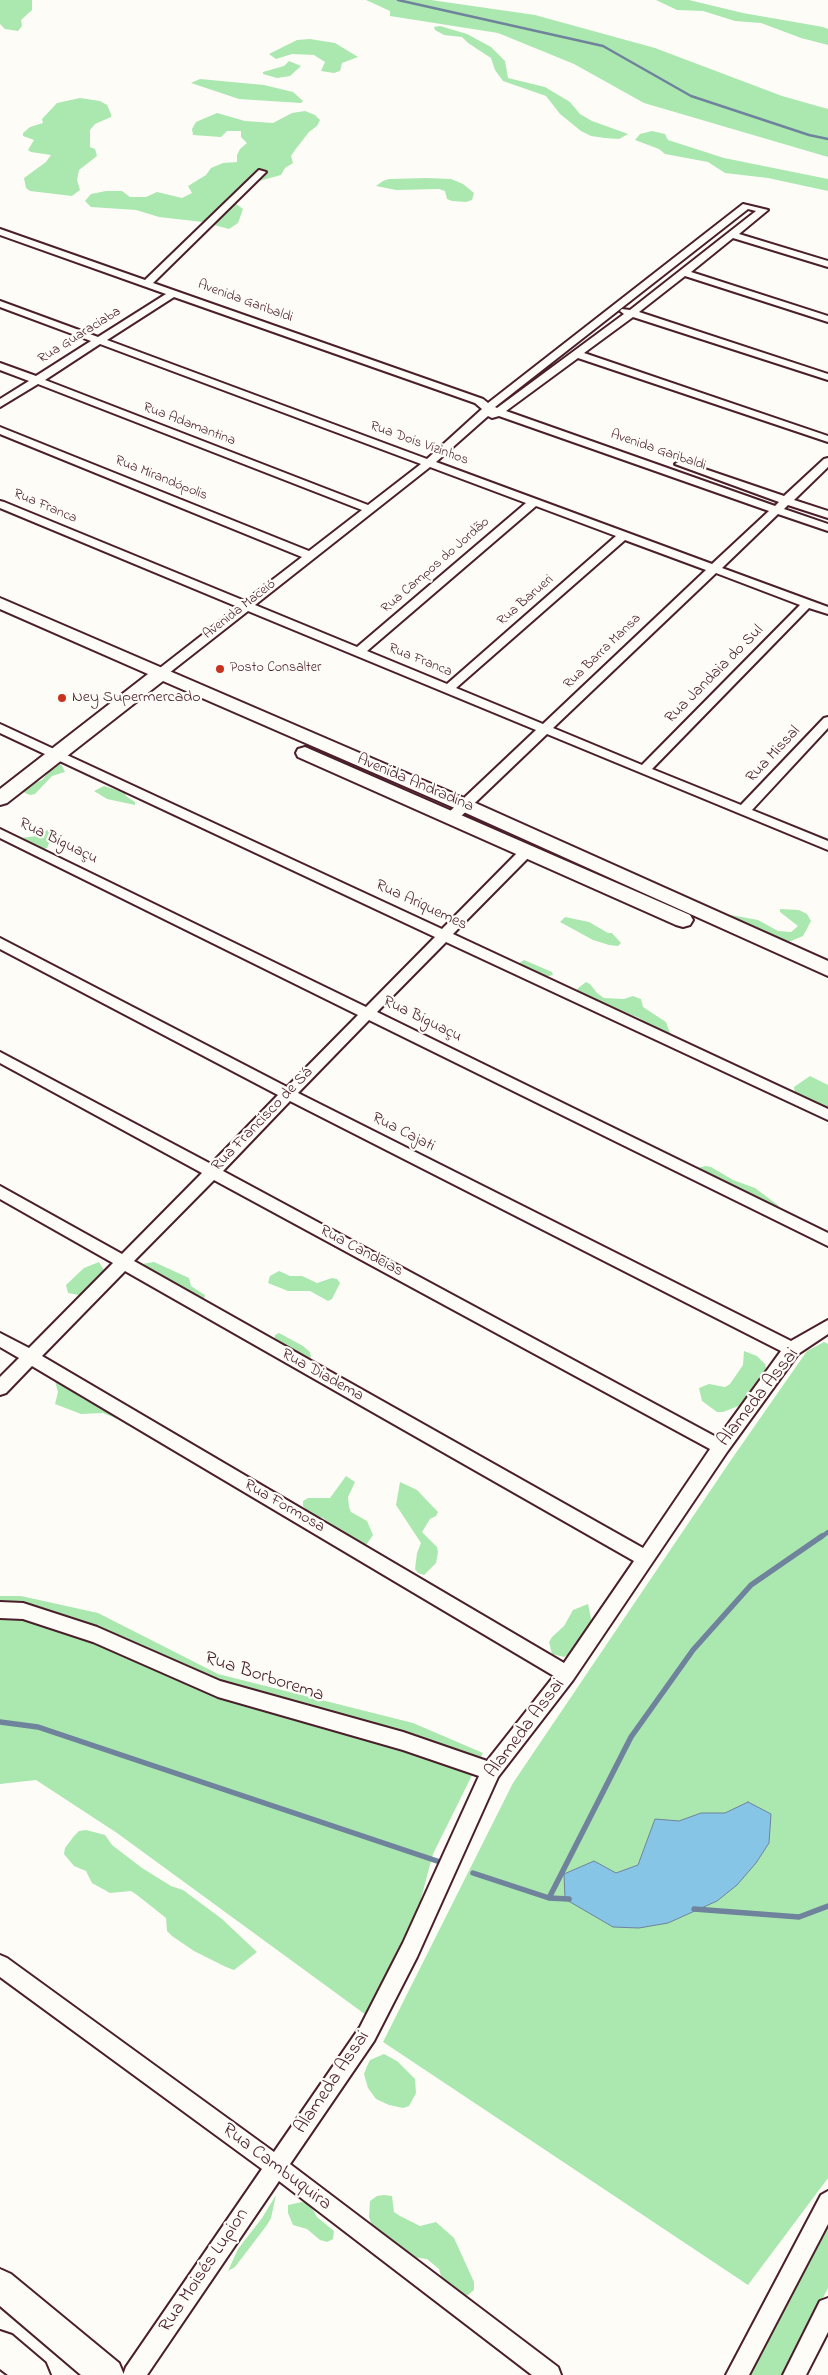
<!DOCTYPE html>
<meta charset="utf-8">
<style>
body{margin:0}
canvas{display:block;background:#fdfcf7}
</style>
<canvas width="828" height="2375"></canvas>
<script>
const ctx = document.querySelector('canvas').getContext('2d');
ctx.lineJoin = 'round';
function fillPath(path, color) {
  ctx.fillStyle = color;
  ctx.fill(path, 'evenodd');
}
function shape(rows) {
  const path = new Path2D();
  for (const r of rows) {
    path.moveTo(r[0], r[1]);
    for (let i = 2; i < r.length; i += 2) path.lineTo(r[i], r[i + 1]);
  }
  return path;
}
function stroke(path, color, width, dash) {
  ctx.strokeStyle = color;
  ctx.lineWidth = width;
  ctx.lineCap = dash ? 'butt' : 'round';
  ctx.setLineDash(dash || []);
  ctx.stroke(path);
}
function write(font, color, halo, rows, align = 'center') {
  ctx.font = font + ' "Indie Flower",sans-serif';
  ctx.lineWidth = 4.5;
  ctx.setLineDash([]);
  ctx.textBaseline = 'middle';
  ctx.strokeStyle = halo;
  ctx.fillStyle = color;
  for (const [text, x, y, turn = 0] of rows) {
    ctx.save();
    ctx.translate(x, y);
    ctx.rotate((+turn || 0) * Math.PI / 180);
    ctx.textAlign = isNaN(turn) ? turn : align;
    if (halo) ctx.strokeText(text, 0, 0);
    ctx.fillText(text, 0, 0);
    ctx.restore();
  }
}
fillPath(shape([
 [0,0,32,0,32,10,21,20,22,26,18,31,5,29,0,24],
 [366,0,431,0,535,15,655,48,782,96,828,109,828,157,644,103,574,64,498,33,390,16,390,11],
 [656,0,689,0,743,13,823,27,828,29,828,45,801,38,761,23,735,21,703,11,677,10],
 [440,26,467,34,491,47,505,61,508,78,545,87,570,102,580,114,592,121,628,134,619,139,605,138,591,136,581,131,560,114,546,96,503,81,495,70,491,58,468,43,462,37,444,35,435,30,434,27],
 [310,39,335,43,358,57,342,63,340,71,334,73,321,71,325,62,314,55,292,54,276,59,269,54,297,40],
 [289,61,301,66,290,76,277,78,263,74,263,72,284,66],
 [200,79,264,85,293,92,303,101,301,103,239,99,191,83],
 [80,98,100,101,107,105,111,114,111,117,95,124,90,130,90,147,95,149,97,156,79,170,77,180,80,190,72,196,30,191,26,188,24,178,46,162,51,155,31,152,28,150,34,140,23,136,23,133,30,127,43,123,42,119,57,103],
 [305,111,315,115,320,120,317,126,309,132,295,150,291,156,293,163,285,168,281,175,259,181,235,203,243,209,238,223,229,229,203,222,159,217,136,210,91,207,85,201,91,194,106,191,122,191,130,197,146,197,157,192,182,198,192,193,188,186,206,175,211,168,223,163,237,162,237,155,240,149,247,143,241,137,241,131,227,131,221,137,193,135,192,129,196,122,217,113,245,121,273,123,292,113],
 [652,131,665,134,668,140,724,158,828,179,828,191,768,178,725,173,708,162,665,154,659,149,635,140,640,134],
 [427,178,451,179,463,184,474,193,472,200,466,202,452,201,447,199,445,191,439,189,396,190,376,186,383,181,389,179],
 [61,764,65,772,52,776,35,794,30,795,23,792,22,789,25,787,42,780,50,771],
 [104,786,125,793,126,796,135,802,135,805,107,799,94,791],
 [47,830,51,830,53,833,47,848,43,849,29,844,21,838,37,836],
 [780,909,799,910,807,914,811,921,803,936,791,941,779,942,729,921,725,914,758,920,778,931,791,932,798,926,780,912],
 [565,917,589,922,608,933,612,933,621,943,618,946,609,945,593,940,560,922],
 [524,960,552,972,553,975,544,977,521,967,518,964],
 [586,982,590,984,597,993,604,998,624,999,633,996,641,999,643,1007,666,1022,670,1033,664,1034,655,1030,639,1018,578,992,577,989],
 [810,1076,828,1085,828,1111,795,1094,794,1087],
 [706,1166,711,1167,733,1180,755,1188,779,1206,774,1207,697,1168],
 [99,1262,106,1274,84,1296,68,1293,66,1285,84,1268],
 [154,1262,189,1278,191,1286,205,1295,204,1299,198,1299,143,1268,142,1264],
 [279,1271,290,1276,302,1276,317,1283,332,1278,337,1279,340,1283,332,1299,328,1301,310,1291,288,1291,268,1283,270,1276],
 [279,1333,303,1346,310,1352,311,1357,308,1360,274,1341,275,1335],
 [824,1342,828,1344,828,2178,748,2285,383,2042,513,1783,731,1460,807,1351],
 [744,1351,757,1356,765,1364,766,1368,760,1382,741,1405,723,1412,717,1412,702,1401,699,1388,709,1384,725,1387,730,1384,743,1365],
 [55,1381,61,1382,83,1399,116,1415,118,1419,103,1413,81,1414,55,1404,58,1392],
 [346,1476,355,1482,348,1497,349,1507,351,1512,367,1521,373,1535,366,1545,358,1544,323,1518,310,1514,303,1506,303,1501,308,1498,330,1498],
 [400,1482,417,1490,438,1512,436,1516,430,1519,422,1532,437,1547,438,1552,436,1563,424,1575,418,1573,415,1569,417,1553,421,1543,396,1505],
 [0,1596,21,1596,98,1613,218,1674,413,1723,483,1753,433,1854,416,1917,366,2015,117,1833,36,1780,0,1784],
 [588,1604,592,1623,572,1653,564,1657,552,1654,549,1642,552,1637,564,1626,573,1610],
 [86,1830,105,1835,112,1845,142,1868,171,1886,183,1890,222,1919,257,1952,234,1970,226,1967,194,1951,172,1936,167,1931,166,1918,137,1895,131,1891,110,1893,92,1883,86,1871,74,1866,64,1854,65,1848,74,1836,79,1831],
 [384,2054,397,2061,415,2079,416,2093,409,2106,403,2108,389,2105,376,2099,368,2088,364,2074,367,2066,370,2060],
 [276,2195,271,2218,267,2225,235,2267,228,2271,238,2249,262,2218],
 [384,2195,392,2196,394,2212,400,2216,420,2226,436,2222,454,2238,474,2282,474,2290,468,2295,461,2298,444,2286,439,2269,427,2259,412,2257,374,2232,369,2217,370,2201,377,2196],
 [302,2202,309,2203,317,2217,334,2231,333,2239,327,2242,320,2240,307,2229,293,2225,288,2213,288,2205],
 [828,2223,828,2288,783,2375,748,2375]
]), '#abe8af');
const water = shape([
 [748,1802,771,1814,769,1843,756,1863,737,1885,717,1901,668,1923,639,1928,613,1927,565,1899,564,1874,594,1861,616,1873,638,1865,655,1819,679,1821,701,1813,725,1813,748,1802]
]);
fillPath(water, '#87c5e7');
stroke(water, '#6f839c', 1);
stroke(shape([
 [398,0,603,46,691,96,809,135,828,139]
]), '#6f839c', 2.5);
stroke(shape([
 [820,1538,828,1532]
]), '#6f839c', 4.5);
stroke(shape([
 [0,1722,38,1727,443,1863],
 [473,1873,549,1898,569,1899],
 [549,1898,631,1737,693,1650,751,1585,822,1536],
 [694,1909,799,1917,828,1906]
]), '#6f839c', 5.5);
const street = shape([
 [259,170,266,172,153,283,483,399,488,403,743,204,768,210,739,234,828,261,828,267,733,238,691,272,828,316,828,322,685,276,639,312,828,374,828,380,633,317,584,353,828,436,828,442,578,358,506,411,775,506,779,502,675,464,680,461,684,462,784,496,824,459,828,458,828,467,794,500,828,511,828,518,788,505,784,509,828,524,828,531,778,514,722,568,828,607,828,614,809,608,652,769,741,805,824,718,828,717,828,728,752,810,828,841,828,850,547,734,456,821,446,821,445,818,446,815,536,730,248,611,164,677,156,677,154,674,156,671,238,607,0,508,0,501,4,502,245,601,302,557,0,434,0,427,309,551,362,510,38,384,0,407,0,399,29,381,0,370,0,363,36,376,91,341,0,307,0,301,98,337,166,294,0,235,0,229,145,280,259,170],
 [748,209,756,211,630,310,622,309,620,311,624,314,497,408,495,407,748,209],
 [174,297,475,403,482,409,427,459,107,340,174,297],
 [100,344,421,464,368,505,45,380,100,344],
 [488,416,492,418,499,416,769,511,712,564,436,462,488,416],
 [430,467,526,503,357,647,255,605,430,467],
 [536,506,616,536,447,684,367,651,536,506],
 [625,540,706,570,543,724,456,688,625,540],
 [716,573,800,605,642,765,553,728,716,573],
 [0,724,442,929,521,849,531,849,532,852,531,855,453,934,828,1109,828,1120,446,942,377,1012,828,1233,828,1246,369,1020,298,1093,791,1341,828,1320,828,1334,798,1354,727,1452,573,1680,498,1777,417,1957,374,2041,290,2164,558,2367,561,2375,532,2375,279,2181,147,2375,123,2375,126,2367,262,2169,0,1977,0,1955,7,1958,274,2152,360,2027,403,1943,479,1776,403,1750,218,1697,93,1642,23,1619,0,1618,0,1602,23,1603,97,1627,220,1681,403,1732,487,1761,554,1676,32,1366,6,1393,0,1395,0,1377,19,1358,0,1347,0,1333,29,1348,113,1263,0,1199,0,1186,122,1254,202,1173,0,1063,0,1052,211,1164,278,1095,0,949,0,938,287,1087,358,1015,0,838,0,829,366,1007,435,937,0,733,0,724],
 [290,1101,781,1351,718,1438,223,1171,290,1101],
 [214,1180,710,1449,643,1548,134,1261,214,1180],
 [125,1271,634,1561,564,1663,42,1356,125,1271],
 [828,2191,828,2224,749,2375,726,2375,821,2195,828,2191],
 [828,2298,828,2332,806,2375,783,2375,820,2301,828,2298]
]);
const secondary = shape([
 [0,598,471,801,828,961,828,976,457,809,163,681,7,803,0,805,0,789,148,674,0,609,0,598],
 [305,747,690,915,693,920,690,925,683,927,676,925,298,757,296,753,298,749,305,747],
 [0,2269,11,2274,119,2363,124,2375,81,2375,0,2306,0,2269],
 [0,2331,12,2335,45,2363,50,2375,8,2375,0,2369,0,2331]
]);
stroke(street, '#4a1f2b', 4);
stroke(secondary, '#4a1f2b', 4);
fillPath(street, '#fdfcf7');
fillPath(secondary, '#fdfcf7');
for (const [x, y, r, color] of [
 [220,669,5,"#c8321e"],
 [62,698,5,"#c8321e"]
]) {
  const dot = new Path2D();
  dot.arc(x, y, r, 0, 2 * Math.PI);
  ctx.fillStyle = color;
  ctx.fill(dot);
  stroke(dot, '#fdfcf7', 2);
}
write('14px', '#4a1f2b', '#fdfcf7', [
 ["Avenida Garibaldi",245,302,20],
 ["Rua Guaraciaba",80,336,-32],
 ["Rua Adamantina",189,425,21],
 ["Rua Dois Vizinhos",419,444,20],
 ["Avenida Garibaldi",658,451,19],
 ["Rua Mirandópolis",161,479,22],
 ["Rua Franca",45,507,23],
 ["Rua Campos do Jordão",436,566,-41],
 ["Rua Barueri",526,601,-41],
 ["Avenida Maceió",240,610,-38],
 ["Rua Barra Mansa",603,652,-44],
 ["Rua Franca",420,661,22]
]);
write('14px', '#4a1f2b', '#fdfcf7', [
 ["Posto Consalter",230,669]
], 'left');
write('16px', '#4a1f2b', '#fdfcf7', [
 ["Rua Jandaia do Sul",715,675,-45],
 ["Rua Missal",774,755,-47],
 ["Avenida Andradina",415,784,23],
 ["Rua Biguaçu",58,842,26],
 ["Rua Ariquemes",421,906,25],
 ["Rua Biguaçu",422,1020,26],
 ["Rua Francisco de Sá",263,1120,-46],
 ["Rua Cajati",403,1133,27],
 ["Rua Candeias",361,1252,28],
 ["Rua Diadema",322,1376,29],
 ["Rua Formosa",284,1507,30]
]);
write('16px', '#4a1f2b', '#fdfcf7', [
 ["Ney Supermercado",72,698]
], 'left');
write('19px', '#4a1f2b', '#fdfcf7', [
 ["Alameda Assai",759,1398,-52],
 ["Rua Borborema",264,1678,18],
 ["Alameda Assai",526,1729,-53],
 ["Alameda Assai",333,2083,-56],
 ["Rua Cambuquira",276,2168,37],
 ["Rua Moisés Lupion",205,2271,-56]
]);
</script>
